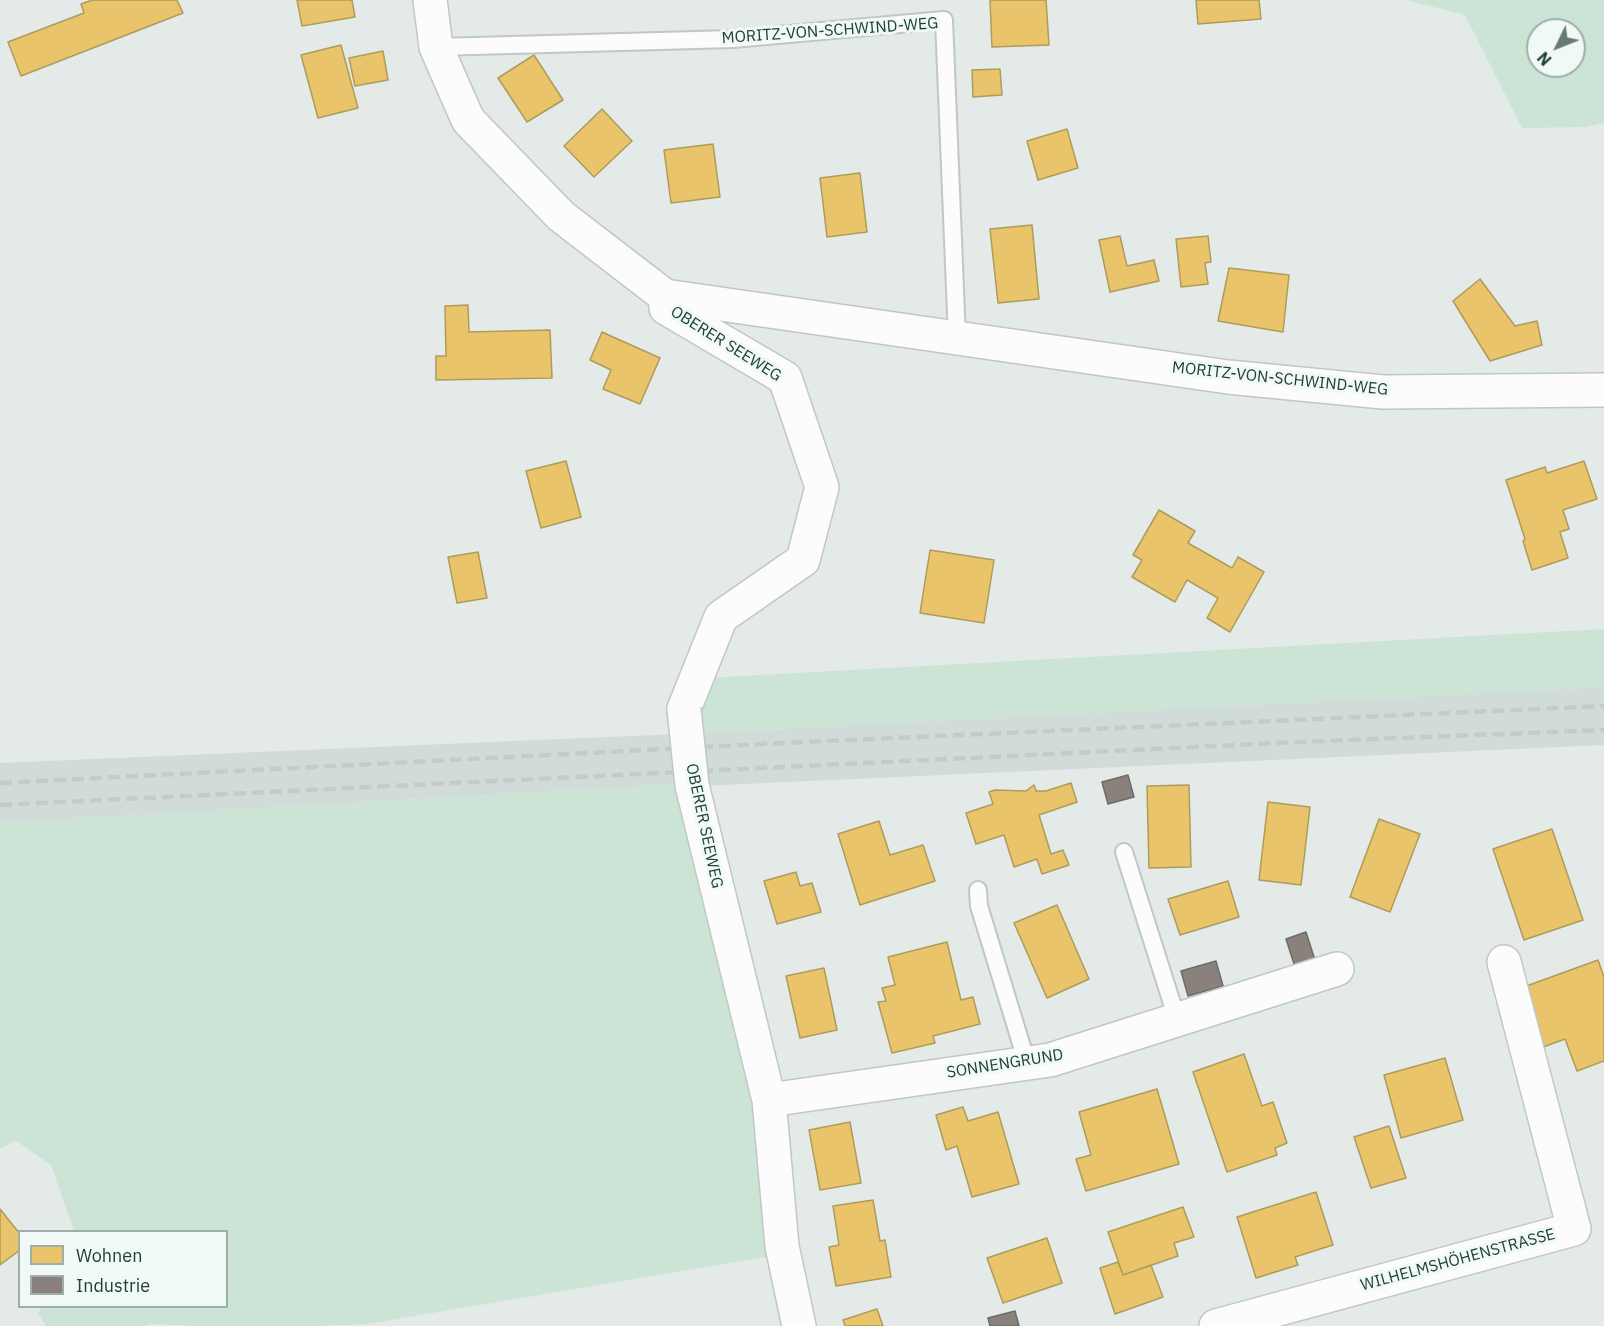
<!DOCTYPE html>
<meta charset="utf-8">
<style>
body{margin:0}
#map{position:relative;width:1604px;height:1326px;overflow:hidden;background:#e4eae7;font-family:"IBM Plex Sans",sans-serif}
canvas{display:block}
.legend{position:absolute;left:18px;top:1230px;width:210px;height:78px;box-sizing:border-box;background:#f1f9f6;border:2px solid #9dafaa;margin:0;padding:8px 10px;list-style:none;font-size:18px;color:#203f39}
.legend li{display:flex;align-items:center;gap:12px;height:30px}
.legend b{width:30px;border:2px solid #9dafaa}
.north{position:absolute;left:1526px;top:18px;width:60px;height:60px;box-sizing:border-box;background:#f1f9f6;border:2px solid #9dafaa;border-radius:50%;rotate:227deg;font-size:16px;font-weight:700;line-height:24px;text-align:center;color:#203f39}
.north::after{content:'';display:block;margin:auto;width:21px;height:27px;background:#657b76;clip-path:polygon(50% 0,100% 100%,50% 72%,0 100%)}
</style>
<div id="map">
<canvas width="1604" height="1326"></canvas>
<ul class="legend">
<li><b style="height:16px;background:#e9c46a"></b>Wohnen</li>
<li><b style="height:16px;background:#8a817c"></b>Industrie</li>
</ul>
<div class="north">N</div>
</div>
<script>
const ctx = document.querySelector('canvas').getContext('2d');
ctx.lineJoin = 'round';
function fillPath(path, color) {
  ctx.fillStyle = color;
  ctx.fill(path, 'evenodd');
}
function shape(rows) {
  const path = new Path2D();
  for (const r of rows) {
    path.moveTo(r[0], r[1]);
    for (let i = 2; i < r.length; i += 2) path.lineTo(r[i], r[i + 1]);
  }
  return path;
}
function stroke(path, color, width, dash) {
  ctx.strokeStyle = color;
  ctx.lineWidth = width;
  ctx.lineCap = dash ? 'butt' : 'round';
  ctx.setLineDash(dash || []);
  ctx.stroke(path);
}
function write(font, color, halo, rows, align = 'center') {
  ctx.font = font + ' "IBM Plex Sans",sans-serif';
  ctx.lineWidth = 6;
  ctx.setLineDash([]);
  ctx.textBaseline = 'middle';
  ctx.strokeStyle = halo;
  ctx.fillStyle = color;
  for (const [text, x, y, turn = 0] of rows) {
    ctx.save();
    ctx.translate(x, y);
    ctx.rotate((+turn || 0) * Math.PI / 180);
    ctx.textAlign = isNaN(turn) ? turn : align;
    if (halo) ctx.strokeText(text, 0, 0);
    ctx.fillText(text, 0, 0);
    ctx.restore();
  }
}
fillPath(shape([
 [1604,687,1604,745,700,786,694,733],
 [678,734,683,784,0,823,0,763]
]), '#d1dcd8');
fillPath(shape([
 [1406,0,1604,0,1604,123,1585,127,1522,128,1465,15],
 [1538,30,1574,30,1574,66,1538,66],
 [1604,629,1604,687,694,733,704,678],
 [683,784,760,1100,772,1256,367,1324,315,1326,198,1326,151,1324,143,1326,46,1326,38,1313,42,1307,226,1306,226,1232,74,1231,51,1165,15,1140,0,1149,0,823]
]), '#cce4d5');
const homes = shape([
 [92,0,177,0,183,13,21,76,8,42,84,13,81,4,92,0],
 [297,0,352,0,355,17,302,26,297,0],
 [990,0,1046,0,1049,45,992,47,990,0],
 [1196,0,1259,0,1261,19,1198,24,1196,0],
 [341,45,358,108,318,118,301,55,341,45],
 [383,51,388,80,355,86,349,58,383,51],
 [534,55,563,100,527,122,498,78,534,55],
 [1000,69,1002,95,973,97,972,70,1000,69],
 [602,109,632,141,594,177,564,146,602,109],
 [1067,129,1078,168,1038,180,1027,141,1067,129],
 [713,144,720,197,671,203,664,150,713,144],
 [860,173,867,232,827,237,820,178,860,173],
 [1032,225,1039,299,998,303,990,229,1032,225],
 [1120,236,1127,266,1154,260,1159,281,1110,292,1099,240,1120,236],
 [1208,236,1211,262,1205,263,1208,284,1181,287,1176,239,1208,236],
 [1229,268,1289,275,1283,332,1218,321,1229,268],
 [1480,279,1515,326,1537,321,1542,345,1490,361,1453,301,1480,279],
 [468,305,469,332,550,330,552,378,436,380,436,356,446,356,445,306,468,305],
 [602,332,660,358,640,404,603,389,611,370,590,360,602,332],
 [566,461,581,517,541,528,526,471,566,461],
 [1584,461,1597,499,1563,510,1569,529,1560,532,1568,558,1532,570,1523,541,1525,539,1506,480,1545,467,1547,473,1584,461],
 [1159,510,1195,531,1188,543,1232,568,1238,557,1264,572,1230,632,1207,618,1218,598,1187,580,1175,602,1132,577,1142,560,1133,555,1159,510],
 [930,550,994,560,984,623,920,613,930,550],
 [478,552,487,598,457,603,448,557,478,552],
 [1071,783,1077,802,1039,815,1051,854,1063,850,1069,865,1042,874,1037,859,1014,867,1004,835,976,844,966,813,993,804,989,792,995,790,1026,791,1034,785,1036,791,1046,791,1071,783],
 [1189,785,1191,867,1149,868,1147,786,1189,785],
 [1268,802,1310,807,1301,885,1259,880,1268,802],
 [1379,819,1420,834,1390,912,1350,897,1379,819],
 [879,821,890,855,923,845,935,881,860,905,838,834,879,821],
 [1552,829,1583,920,1524,940,1493,849,1552,829],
 [796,872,800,886,812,883,821,912,777,924,764,881,796,872],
 [1228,881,1239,917,1180,935,1168,899,1228,881],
 [1057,905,1089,979,1047,998,1014,923,1057,905],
 [947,942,961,1000,973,997,980,1024,933,1036,935,1043,892,1053,878,1002,886,1001,882,988,895,985,888,957,947,942],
 [1598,960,1604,977,1604,1061,1577,1071,1565,1039,1543,1047,1521,988,1598,960],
 [824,968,837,1030,800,1038,786,976,824,968],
 [1244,1054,1262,1106,1273,1102,1287,1143,1275,1148,1277,1155,1227,1172,1193,1072,1244,1054],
 [1445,1058,1463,1120,1401,1138,1384,1075,1445,1058],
 [1157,1089,1179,1164,1086,1191,1076,1159,1091,1155,1079,1112,1157,1089],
 [963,1107,968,1121,998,1112,1019,1184,972,1197,957,1146,946,1150,936,1115,963,1107],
 [850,1122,861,1183,820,1190,809,1130,850,1122],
 [1389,1126,1406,1178,1371,1188,1354,1137,1389,1126],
 [1316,1192,1333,1245,1295,1257,1298,1265,1256,1278,1237,1217,1316,1192],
 [873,1200,880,1241,885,1240,891,1277,836,1286,829,1247,839,1245,833,1206,873,1200],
 [1183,1207,1194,1237,1174,1243,1178,1256,1123,1275,1108,1232,1183,1207],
 [0,1209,20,1234,20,1250,0,1265,0,1209],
 [1047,1238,1062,1283,1003,1303,987,1258,1047,1238],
 [1118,1262,1123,1275,1151,1265,1163,1297,1115,1314,1100,1268,1118,1262],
 [877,1309,883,1326,845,1326,843,1320,877,1309]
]);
fillPath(homes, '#e9c46a');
stroke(homes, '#ad9c5b', 1.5);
const industry = shape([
 [1128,775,1134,797,1108,804,1102,782,1128,775],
 [1306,932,1315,960,1295,967,1286,939,1306,932],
 [1216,961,1223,986,1188,996,1181,971,1216,961],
 [1015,1311,1019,1326,990,1326,988,1318,1015,1311]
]);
fillPath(industry, '#8a817c');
stroke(industry, '#6a6d68', 1.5);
const lane = shape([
 [436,47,733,39,944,20,957,338],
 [1124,852,1177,1019],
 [978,890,979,906,1027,1063]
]);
const street = shape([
 [430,0,436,47,468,120,561,216,665,296,666,308,785,378,822,487,803,560,721,617,684,709],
 [665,296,1228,377,1383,392,1604,390],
 [692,785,769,1100,782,1246,799,1326],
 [769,1100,1050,1060,1337,969],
 [1216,1326,1574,1229,1504,962]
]);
stroke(lane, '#c1c7c4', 20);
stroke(street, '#c1c7c4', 36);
stroke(lane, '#fbfcfb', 16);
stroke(street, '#fbfcfb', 33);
stroke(shape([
 [0,783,783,743,1604,706],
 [0,805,1298,742,1604,730]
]), '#c6cbca', 4.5, [12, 6]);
const streetBridge = shape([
 [684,709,692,785]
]);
stroke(streetBridge, '#c1c7c4', 36, []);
stroke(streetBridge, '#fbfcfb', 33);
write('16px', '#203f39', '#f1f9f6', [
 ["MORITZ-VON-SCHWIND-WEG",830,31,-4],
 ["OBERER SEEWEG",726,344,32],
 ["MORITZ-VON-SCHWIND-WEG",1280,379,6],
 ["OBERER SEEWEG",704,826,78],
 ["SONNENGRUND",1005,1064,-9],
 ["WILHELMSHÖHENSTRASSE",1458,1260,-15]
]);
</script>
